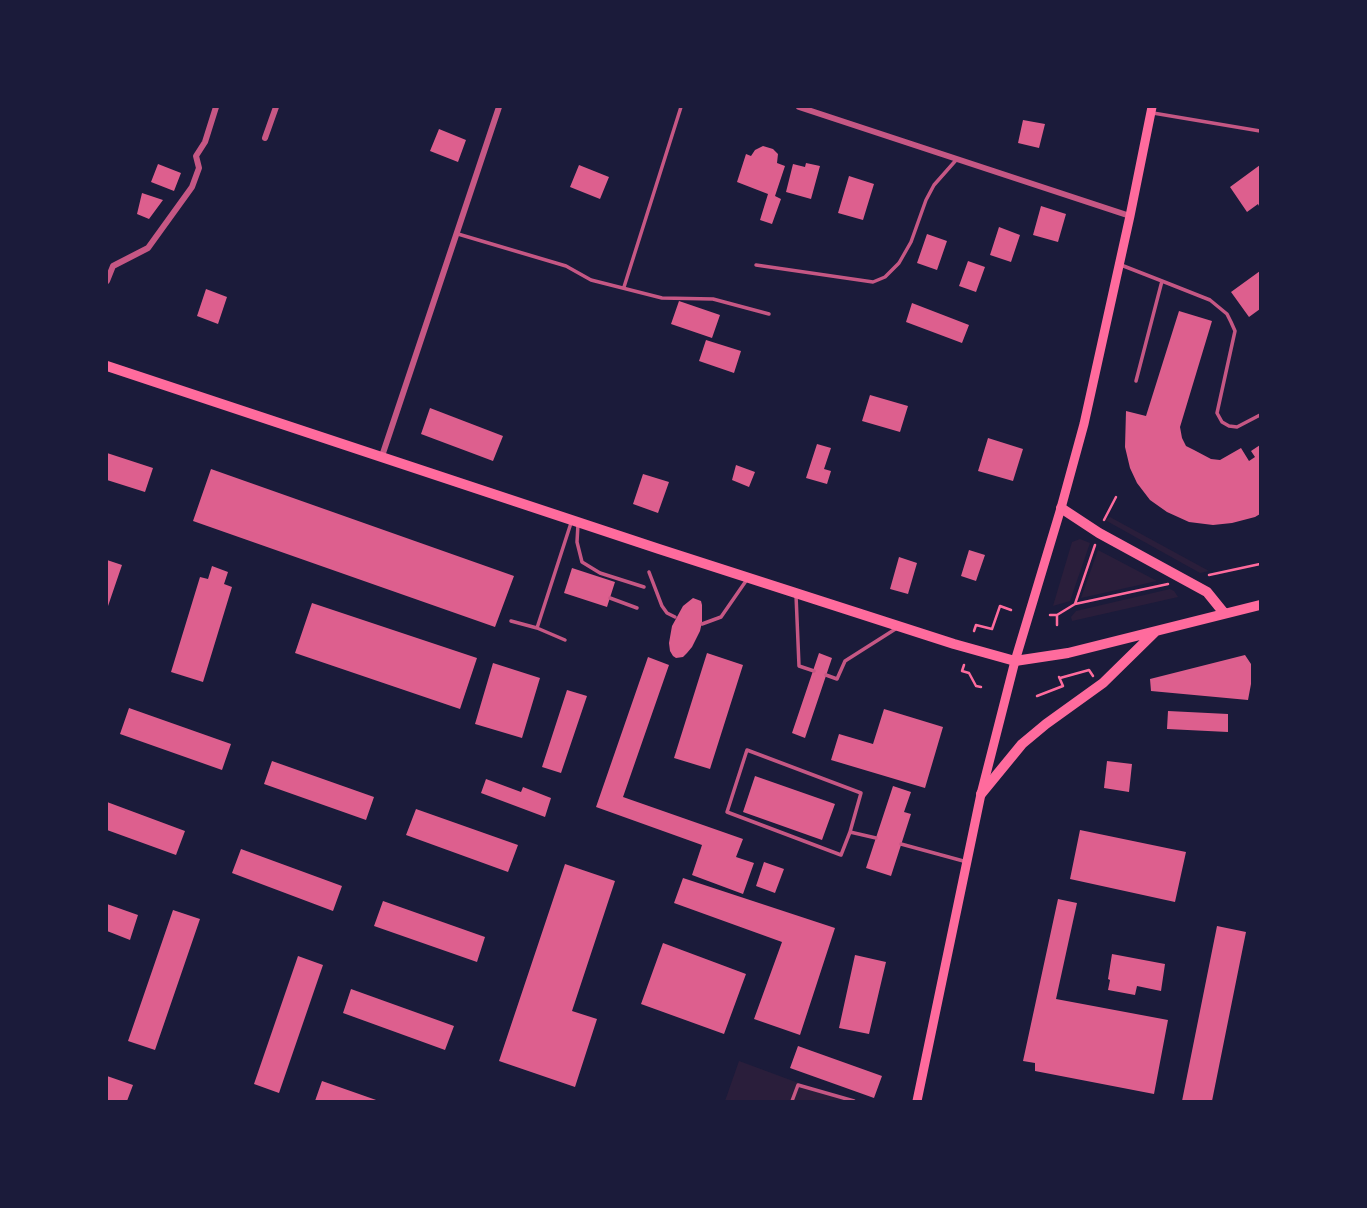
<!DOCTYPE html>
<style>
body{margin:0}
#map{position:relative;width:1367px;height:1208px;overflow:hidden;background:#1b1b3a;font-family:Lora,serif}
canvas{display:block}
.frame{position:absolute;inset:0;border:108px solid #1b1b3a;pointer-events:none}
</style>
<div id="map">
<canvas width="1367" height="1208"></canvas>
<div class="frame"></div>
</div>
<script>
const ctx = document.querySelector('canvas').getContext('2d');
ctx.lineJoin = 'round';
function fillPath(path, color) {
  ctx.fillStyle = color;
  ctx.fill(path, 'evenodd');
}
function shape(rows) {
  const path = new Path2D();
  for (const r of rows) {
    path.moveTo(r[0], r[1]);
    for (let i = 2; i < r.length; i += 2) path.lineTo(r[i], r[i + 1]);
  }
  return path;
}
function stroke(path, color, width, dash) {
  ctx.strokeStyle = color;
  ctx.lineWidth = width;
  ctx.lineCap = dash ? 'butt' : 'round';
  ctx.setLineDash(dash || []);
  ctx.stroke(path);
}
fillPath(shape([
 [1110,517,1209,571,1200,573,1105,520],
 [1080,539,1090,543,1070,601,1053,606,1072,542],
 [1098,550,1157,581,1081,598],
 [1170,589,1174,591,1178,597,1072,621,1071,617,1076,611],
 [739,1061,847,1101,725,1101]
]), '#2a1e3b');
fillPath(shape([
 [1023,120,1045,124,1039,148,1018,143],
 [439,129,466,140,458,162,430,151],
 [763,146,773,149,778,154,777,163,785,166,775,196,781,199,772,224,760,220,768,194,737,182,746,154,751,156,755,150],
 [806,163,820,166,811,199,786,192,793,164,805,167],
 [158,164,181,173,174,191,151,182],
 [579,165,609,177,600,199,570,187],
 [1260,165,1260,208,1258,204,1247,212,1230,187],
 [849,176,874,184,863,220,838,213],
 [142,193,163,200,149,219,137,214],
 [1041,206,1066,214,1058,242,1033,235],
 [999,227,1020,235,1011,262,990,255],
 [927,234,947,241,937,270,917,263],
 [968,261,985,267,976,292,959,286],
 [1260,271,1260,309,1249,317,1231,292],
 [206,289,227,297,218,324,197,316],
 [679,301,720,315,712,338,671,324],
 [912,303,969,325,962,343,906,322],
 [1179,311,1212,321,1180,427,1182,438,1186,446,1194,450,1211,459,1220,460,1241,448,1249,461,1255,457,1251,451,1260,445,1260,514,1255,517,1232,523,1213,525,1189,522,1167,512,1150,500,1137,483,1130,468,1125,447,1126,411,1146,416],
 [706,340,741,351,734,373,699,361],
 [870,395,908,406,900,432,862,421],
 [430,408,503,436,493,461,421,434],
 [988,438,1023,449,1013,481,978,471],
 [817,444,831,448,824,469,831,471,827,484,806,478],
 [107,453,153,468,145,492,107,480],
 [736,465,755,472,749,487,732,480],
 [211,469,514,576,495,627,193,521],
 [643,474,669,482,658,513,633,504],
 [969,550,985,555,976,581,961,576],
 [899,557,917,563,908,594,890,589],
 [107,560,122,565,107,609],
 [212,566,228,572,224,584,232,587,203,682,171,672,200,577,208,579],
 [572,568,615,582,607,607,564,593],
 [693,598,701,601,702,605,702,622,700,631,692,647,687,653,683,657,676,658,673,656,670,651,669,643,672,626,683,606],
 [312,603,477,658,460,709,295,653],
 [707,653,743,665,710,769,674,758],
 [819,653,832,658,805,738,792,733],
 [1245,655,1251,664,1251,684,1248,700,1151,691,1150,679],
 [648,657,669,665,623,797,743,839,736,857,754,863,743,894,692,875,702,845,596,807],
 [493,663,540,678,522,738,475,724],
 [567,690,587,696,561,773,542,767],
 [129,708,231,744,222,770,120,734],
 [884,709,943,727,925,788,831,760,839,734,873,744],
 [1168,711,1228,714,1228,732,1167,729],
 [272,761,374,797,366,820,264,784],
 [1107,761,1132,764,1129,792,1104,788],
 [755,776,835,804,822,840,743,812],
 [486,779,521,792,523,787,551,798,545,817,481,793],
 [893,786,911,792,904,812,911,814,891,876,866,868],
 [107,802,185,831,176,855,107,830],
 [416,809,518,845,508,872,406,835],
 [1080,830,1186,852,1175,902,1070,879],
 [241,849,342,886,333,911,232,873],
 [764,862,784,869,775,893,756,886],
 [565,864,615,881,572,1011,597,1019,575,1087,499,1061],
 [683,878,835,928,800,1035,754,1019,782,942,674,903],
 [1058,899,1077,903,1056,999,1168,1020,1154,1094,1035,1071,1035,1063,1023,1061],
 [383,901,485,937,477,962,374,926],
 [107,904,138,915,130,940,107,931],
 [173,910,200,919,155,1050,128,1041],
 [1217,926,1246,932,1212,1101,1182,1101],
 [663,943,746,974,724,1034,641,1004],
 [1112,954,1165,964,1161,991,1137,986,1135,995,1108,990,1110,980,1108,979],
 [855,955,886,962,869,1034,839,1028],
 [298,956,323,965,279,1093,254,1084],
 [351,989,454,1026,445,1050,343,1013],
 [798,1046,882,1076,874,1098,790,1068],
 [107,1076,133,1085,127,1101,107,1101],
 [322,1081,379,1101,315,1101]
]), '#dd5f8e');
stroke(shape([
 [1104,520,1116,497],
 [1209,575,1260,564],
 [1075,604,1168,584],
 [1050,615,1057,615,1057,625],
 [1057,615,1075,604,1095,545],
 [974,631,976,625,992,629,1000,606,1011,610],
 [964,665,962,671,969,673,976,686,981,687],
 [1060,678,1089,670,1093,676],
 [1037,696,1063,686,1059,677]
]), '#ff6b9d', 2.5);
stroke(shape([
 [1153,113,1260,131],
 [458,234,566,266,591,280,662,298,713,299,769,314],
 [756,265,873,282,885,277,899,263,911,242,926,200,934,185,957,159],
 [1121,265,1162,281],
 [624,287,681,107],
 [1136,381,1162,281,1210,300,1227,314,1231,322,1235,331,1217,413,1222,422,1229,426,1237,427,1260,415],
 [578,524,577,542,582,562,600,573,644,587],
 [649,572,662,606,667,613,675,617],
 [796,595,799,666,814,671],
 [610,598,637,608],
 [511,621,537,628,565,640],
 [702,624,721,617,748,578],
 [537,628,571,523],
 [826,675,837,679,845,661,897,628],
 [850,832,861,793,747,750,727,812,841,855,850,832,876,838],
 [901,844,967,862],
 [792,1101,798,1085,854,1101]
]), '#c65784', 3.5);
stroke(shape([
 [799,107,1130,216],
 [265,138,276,107],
 [107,281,113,266,148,248,192,187,199,168,196,156,205,142,216,107],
 [382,456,499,107]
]), '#c65784', 6);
stroke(shape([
 [917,1101,981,794,1015,661,1061,508,1084,424,1130,216,1152,107]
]), '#ff6b9d', 9);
stroke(shape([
 [107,366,659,549,954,644,1015,661,1068,653,1260,605],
 [1061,508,1099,533,1207,592,1224,613],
 [981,794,1022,744,1046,724,1103,683,1155,632]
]), '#ff6b9d', 10);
</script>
